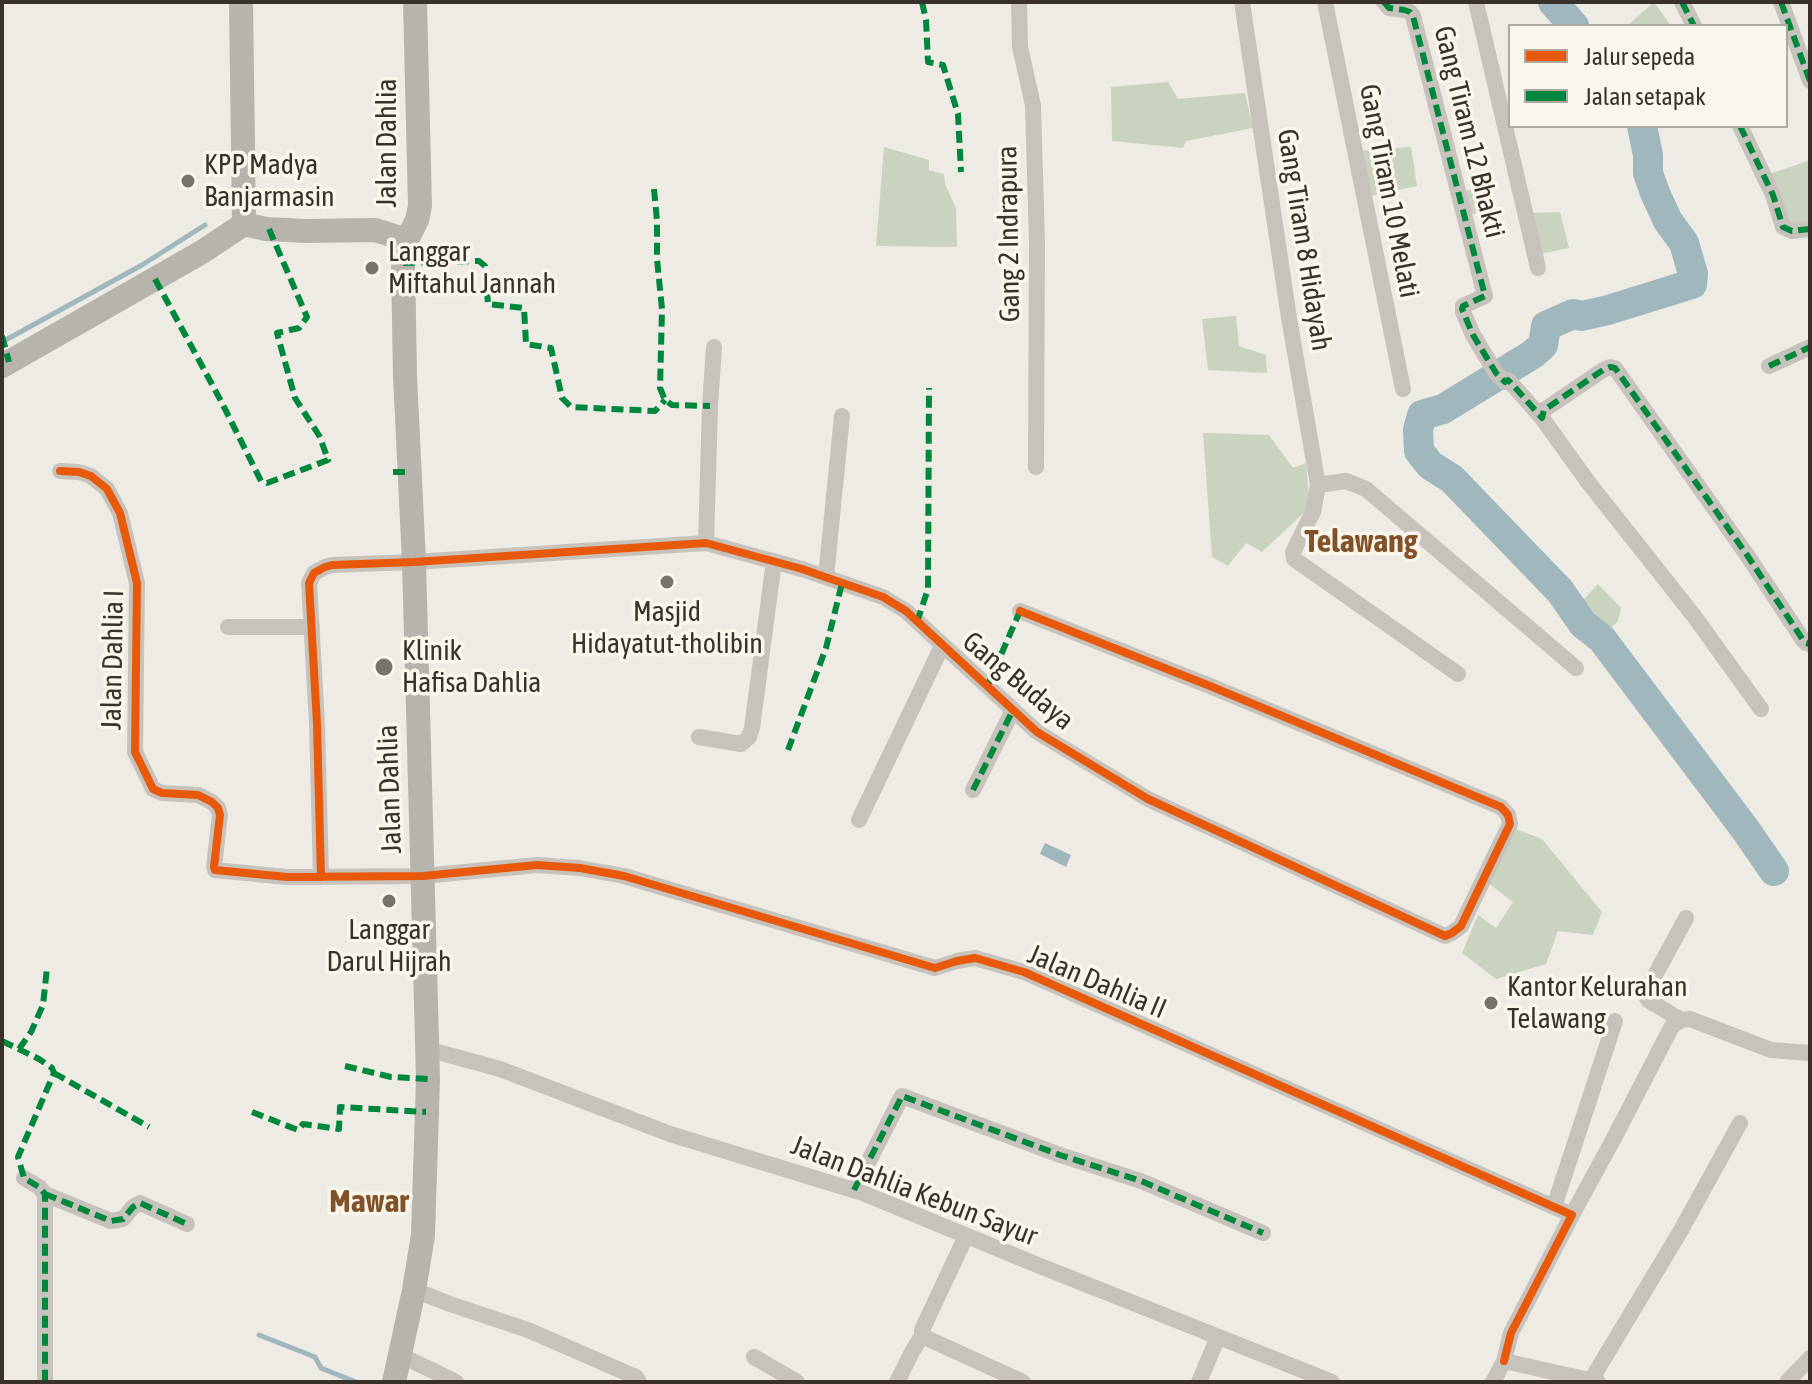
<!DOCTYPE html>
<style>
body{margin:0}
#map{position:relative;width:1812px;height:1384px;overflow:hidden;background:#edebe4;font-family:"Asap Condensed",sans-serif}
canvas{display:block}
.frame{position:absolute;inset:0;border:4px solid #38322a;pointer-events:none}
.legend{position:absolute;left:1508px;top:24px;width:280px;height:104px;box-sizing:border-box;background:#f9f6ec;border:2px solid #aca89e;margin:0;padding:10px 14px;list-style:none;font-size:24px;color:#38322a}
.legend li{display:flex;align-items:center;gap:16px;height:40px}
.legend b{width:40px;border:2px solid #aca89e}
</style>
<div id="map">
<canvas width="1812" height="1384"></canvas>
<div class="frame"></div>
<ul class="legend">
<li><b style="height:10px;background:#e8590c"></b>Jalur sepeda</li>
<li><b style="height:10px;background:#00873e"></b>Jalan setapak</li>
</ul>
</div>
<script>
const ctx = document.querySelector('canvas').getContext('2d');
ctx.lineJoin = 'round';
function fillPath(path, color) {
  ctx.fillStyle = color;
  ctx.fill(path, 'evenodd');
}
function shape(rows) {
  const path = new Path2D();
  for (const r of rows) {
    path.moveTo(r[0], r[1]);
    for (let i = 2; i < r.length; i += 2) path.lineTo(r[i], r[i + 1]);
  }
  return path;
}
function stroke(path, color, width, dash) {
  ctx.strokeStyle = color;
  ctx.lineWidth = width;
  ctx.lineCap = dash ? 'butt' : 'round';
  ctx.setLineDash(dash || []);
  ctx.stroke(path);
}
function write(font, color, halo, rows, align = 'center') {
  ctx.font = font + ' "Asap Condensed",sans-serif';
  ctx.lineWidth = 7;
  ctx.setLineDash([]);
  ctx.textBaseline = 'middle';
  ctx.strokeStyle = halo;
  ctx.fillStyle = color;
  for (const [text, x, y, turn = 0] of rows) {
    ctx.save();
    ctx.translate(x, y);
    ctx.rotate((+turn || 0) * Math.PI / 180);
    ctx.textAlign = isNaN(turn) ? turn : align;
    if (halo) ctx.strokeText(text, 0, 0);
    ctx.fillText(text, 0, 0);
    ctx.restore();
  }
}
fillPath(shape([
 [1654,2,1671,26,1627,26],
 [1168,82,1178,99,1245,93,1253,128,1186,141,1183,148,1112,141,1111,87],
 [884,147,929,160,929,170,944,174,945,184,956,208,957,247,876,246],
 [1411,147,1417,186,1370,196,1359,151],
 [1810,160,1810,225,1789,228,1770,174],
 [1487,186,1489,209,1468,216,1460,192],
 [1560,212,1569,248,1540,254,1530,213],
 [1236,316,1239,346,1266,355,1267,373,1208,370,1202,319],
 [1203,433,1269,435,1293,468,1306,463,1310,507,1262,552,1246,543,1228,566,1212,557],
 [1598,584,1621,608,1618,621,1606,633,1578,606],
 [1513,828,1542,839,1602,912,1593,935,1558,931,1546,964,1496,979,1462,953,1478,915,1496,928,1513,902,1488,883]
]), '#cad3bf');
fillPath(shape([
 [1045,843,1071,855,1066,867,1040,854]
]), '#a1b7be');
stroke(shape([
 [2,342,142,265,205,225],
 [259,1335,315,1357,321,1368,356,1382]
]), '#a1b7be', 5);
stroke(shape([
 [1553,2,1574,26],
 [1642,126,1648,155,1648,173,1655,193,1668,221,1684,243,1693,274,1692,284,1608,310,1582,316,1573,314,1546,326,1543,345,1533,354,1443,409,1422,415,1418,430,1419,451,1430,465,1452,479,1560,591,1583,624,1602,639,1745,829,1774,871]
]), '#a1b7be', 30);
stroke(shape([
 [1019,2,1020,47,1033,105,1037,243,1036,467],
 [1242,2,1289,318,1318,485,1313,512,1293,552,1294,559,1458,674],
 [1325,2,1403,389],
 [1384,2,1389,8,1404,10,1410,12,1413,16,1485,296,1463,306,1463,312,1473,335,1496,373,1505,382,1508,380,1511,383,1542,418,1588,482,1694,616,1761,709],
 [1476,2,1538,268],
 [1682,2,1694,26],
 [1781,2,1810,81],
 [1740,126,1773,195,1783,227,1792,231,1810,229],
 [1769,366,1810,347],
 [1542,418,1544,410,1603,370,1610,367,1615,368,1747,555,1803,640,1806,643,1810,644],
 [60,471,79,472,91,476,107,489,120,513,137,583,135,752,153,789,162,793,198,795,212,802,218,808,220,815,214,867,215,870,287,877,423,876,537,865,580,868,624,876,935,968,957,961,975,958,1024,972,1572,1215,1511,1333,1504,1361],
 [1318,485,1346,481,1366,489,1576,668],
 [706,543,710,406,714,347],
 [826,577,842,416],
 [228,627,312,627],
 [699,737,741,744,749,737,752,728,774,561],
 [973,790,1013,710],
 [859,820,942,646],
 [321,877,317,724,309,583,314,573,325,567,332,565,414,562,706,543,802,569,883,597,906,611,1037,732,1148,799,1445,936,1452,933,1461,926,1510,824,1508,815,1501,807,1210,686,1020,611],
 [1681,1020,1648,1000,1646,996,1647,990,1686,918],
 [427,1049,500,1069,670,1134,863,1193,1035,1264,1332,1382],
 [24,1178,39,1187,45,1194,45,1382],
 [854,1190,902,1096,1060,1155,1141,1181,1263,1233],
 [45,1194,111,1221,123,1219,133,1207,140,1203,187,1224],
 [1554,1207,1615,1021],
 [1572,1215,1613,1140,1672,1026,1681,1020,1690,1019,1771,1050,1810,1053],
 [966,1236,922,1330,922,1336,1023,1382],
 [414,1290,450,1304,528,1330,636,1377,639,1382],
 [400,1355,456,1382],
 [754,1357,797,1382],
 [1591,1380,1680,1232,1740,1123],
 [897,1382,913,1350,922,1336],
 [1199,1382,1218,1337],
 [1493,1382,1504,1361,1598,1382],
 [1787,1382,1810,1358]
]), '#c7c3bc', 16);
stroke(shape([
 [241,2,244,224],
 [244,224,266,229,305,231,375,230,407,240],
 [2,366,202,252,244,224],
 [394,1382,414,1290,423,1235,428,1079,414,562,405,376,403,263,407,240,417,220,420,206,415,2]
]), '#b7b4ad', 24);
stroke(shape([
 [922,2,926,20,928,62,943,65,958,114,961,172],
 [1384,2,1389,8,1404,10,1410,12,1413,16,1485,296,1463,306,1462,309,1473,335,1496,373,1505,382,1508,380,1511,383,1542,418,1544,410,1603,370,1610,367,1615,368,1747,555,1803,640,1806,643,1810,644],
 [1682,2,1694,26],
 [1781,2,1810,81],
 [1740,126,1773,195,1783,227,1792,231,1810,229],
 [654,189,657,221,657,259,662,309,660,388,665,400,672,405,710,406],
 [403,263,479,261,485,266,488,304,524,308,526,344,551,348,562,398,571,407,655,411,665,400],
 [155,279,221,401,261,481,267,483,328,460,320,437,295,398,277,333,299,328,307,317,269,229],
 [2,336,9,362],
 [1769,366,1810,347],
 [393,472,410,472],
 [917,622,928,589,929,388],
 [987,687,1020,611],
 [788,750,826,648,842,583],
 [973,790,1013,710],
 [2,1041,39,1059,52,1068,54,1073,18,1157,24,1178,39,1187,45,1194,45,1382],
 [19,1049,31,1032,43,1005,47,968],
 [345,1066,391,1077,428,1079],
 [54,1073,149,1127],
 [252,1112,298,1130,303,1124,339,1129,340,1107,426,1112],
 [854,1190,902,1096,1060,1155,1141,1181,1263,1233],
 [45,1194,111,1221,123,1219,133,1207,140,1203,187,1224]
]), '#00873e', 6, [12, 6]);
stroke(shape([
 [60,471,79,472,91,476,107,489,120,513,137,583,135,752,153,789,162,793,198,795,212,802,218,808,220,815,214,867,215,870,287,877,423,876,537,865,580,868,624,876,935,968,957,961,975,958,1024,972,1572,1215,1511,1333,1504,1361],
 [321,877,317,724,309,583,314,573,325,567,332,565,414,562,706,543,802,569,883,597,906,611,1037,732,1148,799,1445,936,1452,933,1461,926,1510,824,1508,815,1501,807,1210,686,1020,611]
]), '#e8590c', 8);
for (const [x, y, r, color] of [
 [188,181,8,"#77736b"],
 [372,268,8,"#77736b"],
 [667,582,8,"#77736b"],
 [384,667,10,"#77736b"],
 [389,901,8,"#77736b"],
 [1491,1003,8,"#77736b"]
]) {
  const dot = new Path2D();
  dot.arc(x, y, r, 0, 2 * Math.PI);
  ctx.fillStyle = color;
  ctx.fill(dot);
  stroke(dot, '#f9f6ec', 3);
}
write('28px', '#38322a', '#f9f6ec', [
 ["Gang Tiram 12 Bhakti",1469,132,76],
 ["Jalan Dahlia",387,143,-90],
 ["Gang Tiram 10 Melati",1389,191,79],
 ["Gang 2 Indrapura",1009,234,-91],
 ["Gang Tiram 8 Hidayah",1304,240,81],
 ["Jalan Dahlia I",113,660,-89],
 ["Gang Budaya",1018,681,40],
 ["Jalan Dahlia",390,789,-92],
 ["Jalan Dahlia II",1097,982,23],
 ["Jalan Dahlia Kebun Sayur",914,1191,21]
]);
write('28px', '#38322a', '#f9f6ec', [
 ["KPP Madya",204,165],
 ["Banjarmasin",204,197],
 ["Langgar",388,252],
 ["Miftahul Jannah",388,284],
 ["Masjid",667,612,"center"],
 ["Hidayatut-tholibin",667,644,"center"],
 ["Klinik",402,651],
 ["Hafisa Dahlia",402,683],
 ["Langgar",389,930,"center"],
 ["Darul Hijrah",389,962,"center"],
 ["Kantor Kelurahan",1507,987],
 ["Telawang",1507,1019]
], 'left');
write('bold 32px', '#815229', '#f9f6ec', [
 ["Telawang",1361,542],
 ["Mawar",369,1202]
]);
</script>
